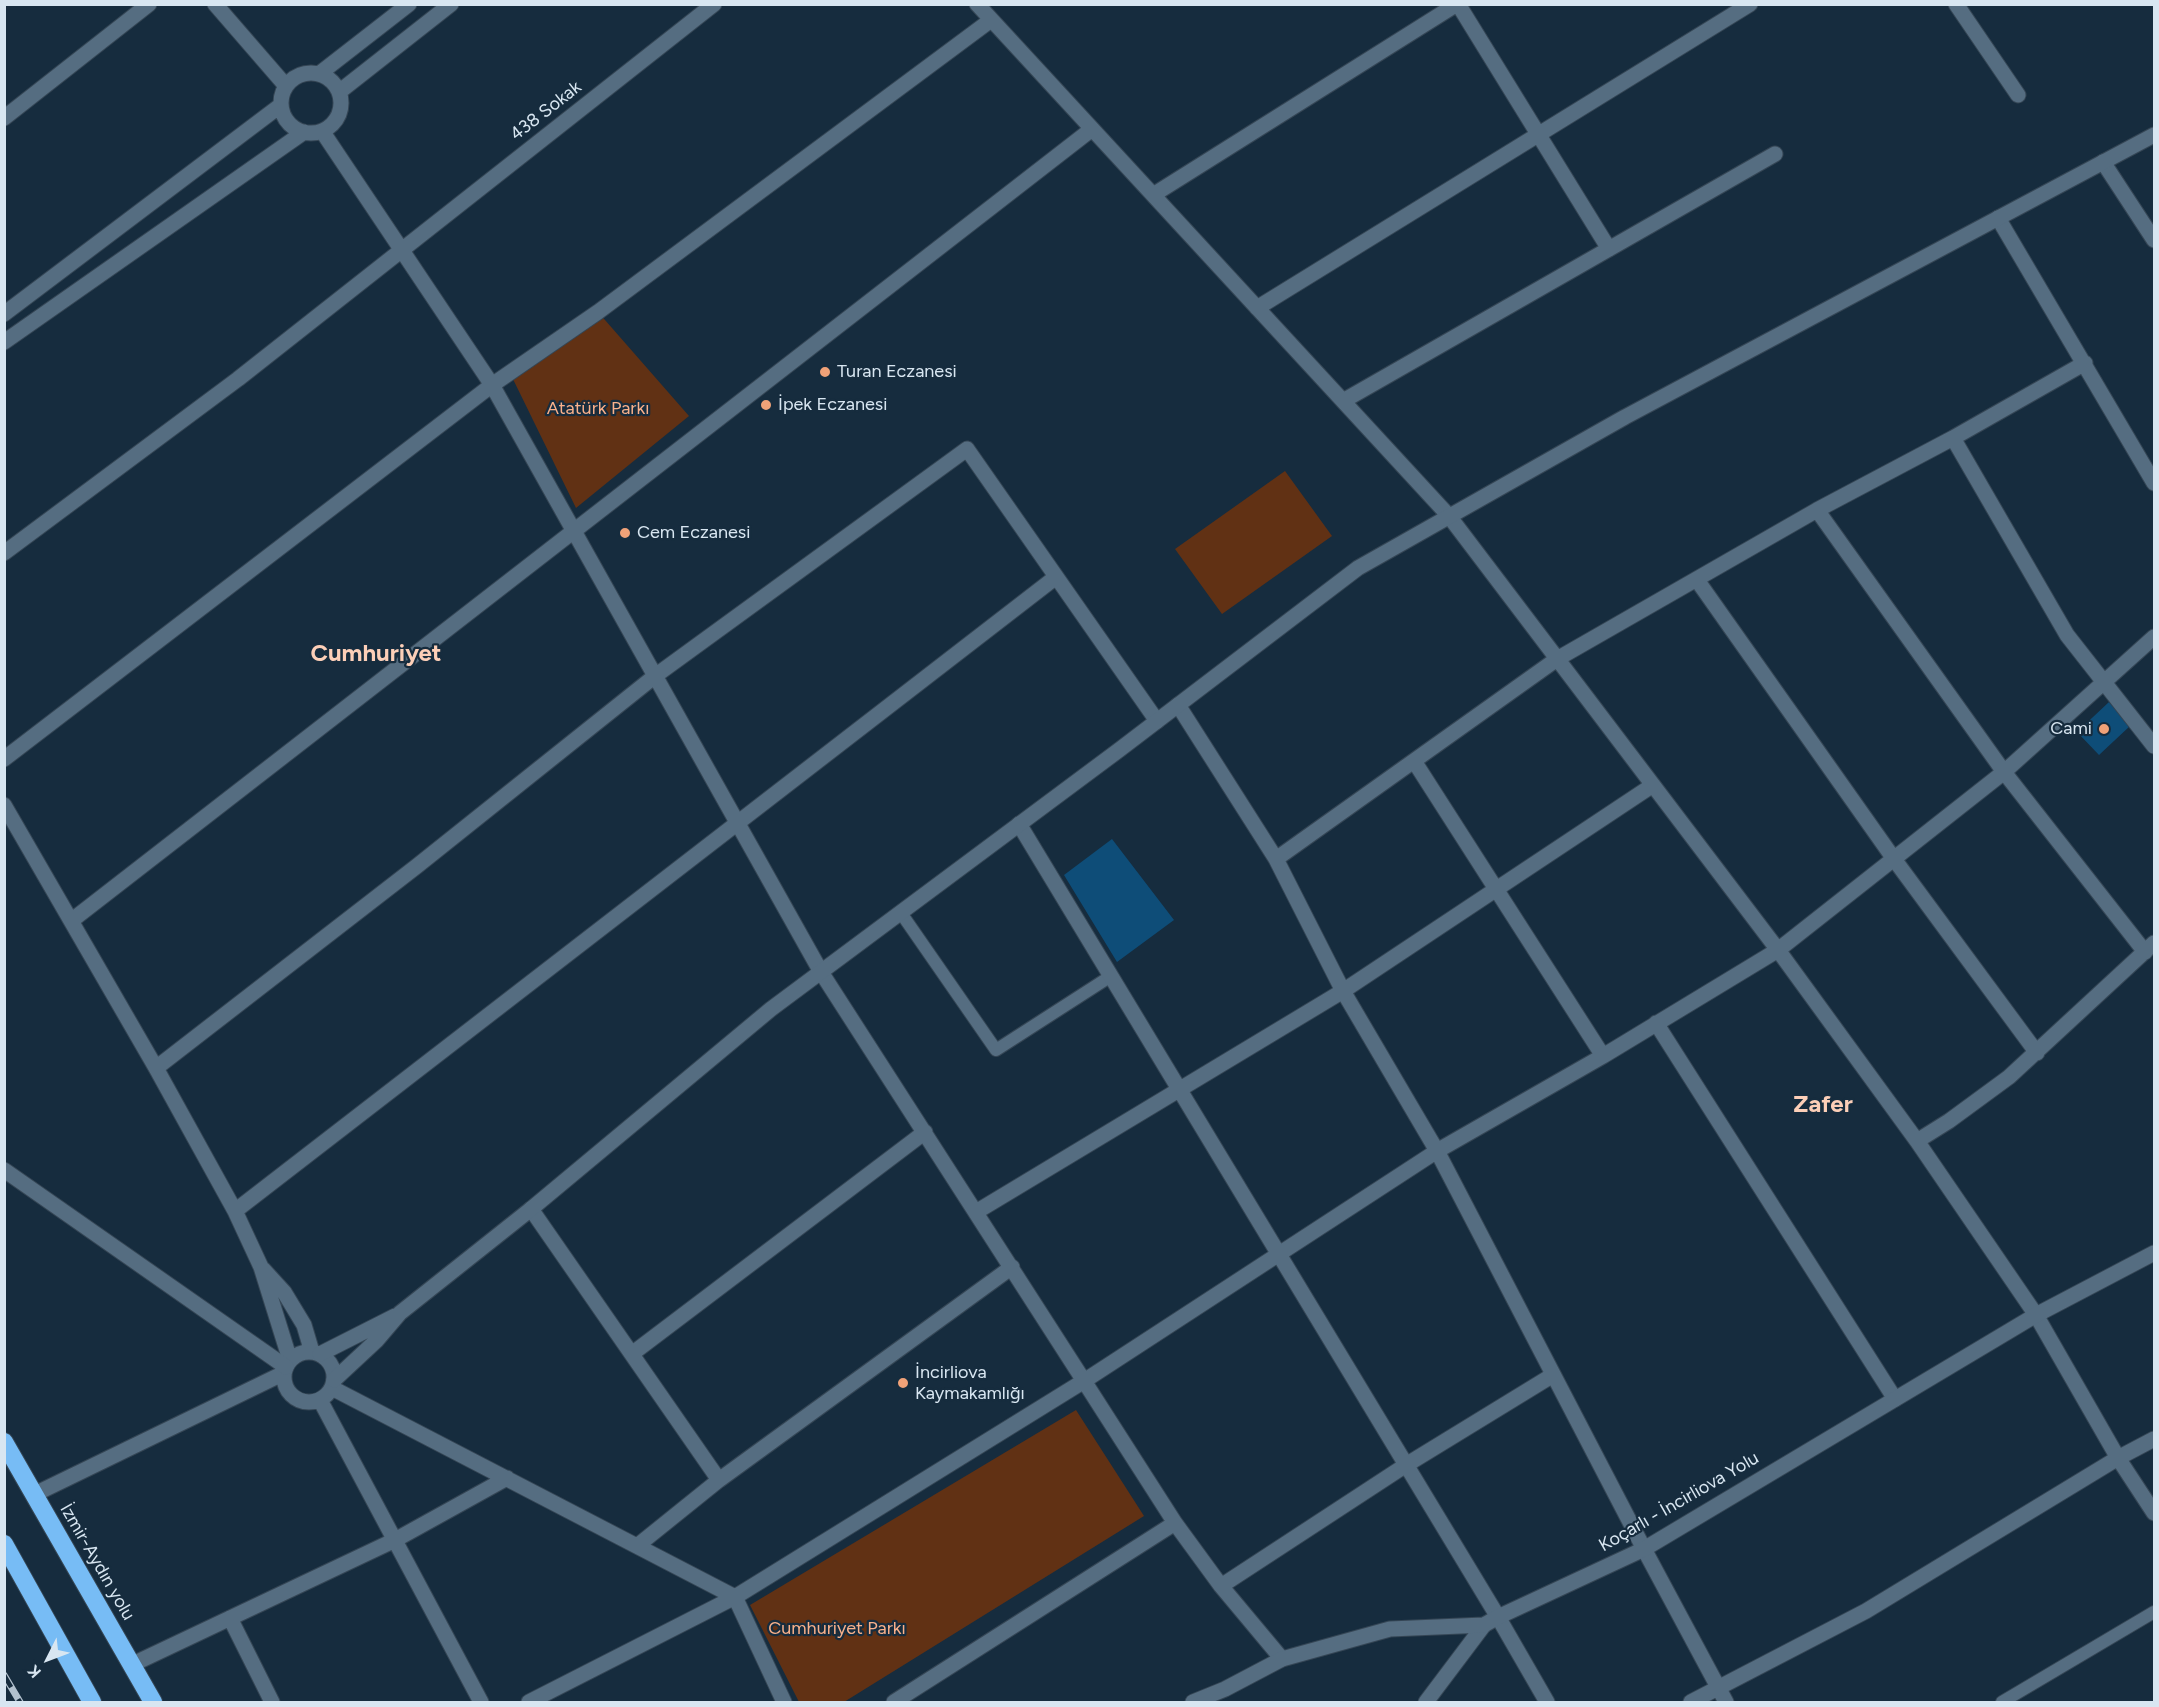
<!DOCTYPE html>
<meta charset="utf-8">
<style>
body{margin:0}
#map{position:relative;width:2159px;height:1707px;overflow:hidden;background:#162c3e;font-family:Figtree,sans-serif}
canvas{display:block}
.frame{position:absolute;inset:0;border:6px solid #d8e6f1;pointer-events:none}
.north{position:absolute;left:18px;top:1629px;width:60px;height:60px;-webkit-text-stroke:4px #162c3e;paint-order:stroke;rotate:228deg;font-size:16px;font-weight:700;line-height:24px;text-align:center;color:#d8e6f1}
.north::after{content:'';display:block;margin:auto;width:21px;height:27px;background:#d8e6f1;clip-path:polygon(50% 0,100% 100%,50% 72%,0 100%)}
</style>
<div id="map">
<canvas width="2159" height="1707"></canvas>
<div class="frame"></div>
<div class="north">K</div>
</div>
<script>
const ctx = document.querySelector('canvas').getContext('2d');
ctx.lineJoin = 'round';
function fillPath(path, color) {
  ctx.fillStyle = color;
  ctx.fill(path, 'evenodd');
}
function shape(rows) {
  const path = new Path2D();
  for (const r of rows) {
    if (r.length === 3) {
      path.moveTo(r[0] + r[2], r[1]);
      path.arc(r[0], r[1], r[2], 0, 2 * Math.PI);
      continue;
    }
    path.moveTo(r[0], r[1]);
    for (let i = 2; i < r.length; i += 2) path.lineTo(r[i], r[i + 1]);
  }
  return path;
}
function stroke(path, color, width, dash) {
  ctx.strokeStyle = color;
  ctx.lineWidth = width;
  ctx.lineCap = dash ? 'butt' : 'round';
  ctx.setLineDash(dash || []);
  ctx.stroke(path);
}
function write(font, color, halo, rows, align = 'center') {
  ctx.font = font + ' Figtree,sans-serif';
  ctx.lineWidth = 4.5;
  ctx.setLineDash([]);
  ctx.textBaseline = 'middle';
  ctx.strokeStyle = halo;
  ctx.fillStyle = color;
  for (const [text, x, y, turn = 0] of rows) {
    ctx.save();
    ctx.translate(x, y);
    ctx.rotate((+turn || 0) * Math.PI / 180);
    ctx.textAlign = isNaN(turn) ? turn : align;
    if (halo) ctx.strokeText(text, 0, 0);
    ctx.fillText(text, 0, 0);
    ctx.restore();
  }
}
fillPath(shape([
 [598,312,689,416,576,508,510,373],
 [1285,471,1332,536,1222,614,1175,549],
 [1076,1410,1144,1516,844,1702,799,1702,750,1605]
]), '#613114');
fillPath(shape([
 [2109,702,2130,726,2099,755,2077,732],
 [1112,839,1174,920,1117,962,1064,875]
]), '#0e4d78');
const lane = shape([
 [901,913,996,1050,1111,976],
 [2002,1702,2154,1612]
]);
const street = shape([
 [215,4,286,86],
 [977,4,1449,516,1778,950,1917,1141,2036,1315,2118,1458,2154,1513],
 [1458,4,1609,249],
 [1956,4,2018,95],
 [311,103,30],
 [319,74,409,4],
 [339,92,451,4],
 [4,118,149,4],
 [322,131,492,385,821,972,1084,1381,735,1597,529,1702],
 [2103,162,2154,240],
 [1153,195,1457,4],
 [1998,218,2154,483],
 [1257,308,1750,4],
 [4,314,281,105],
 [4,342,304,132],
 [1343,401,1775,154],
 [1953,438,2067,635,2154,746],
 [1817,510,2004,772,2145,952],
 [4,553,238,379,714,4],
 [1697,580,1894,859,2037,1053],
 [1178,705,1276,859,1343,991,1437,1151,1644,1549,1726,1702],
 [4,759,492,385,598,312,991,20],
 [1414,761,1603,1056],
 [4,805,156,1068,235,1211,261,1267,290,1360],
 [1019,824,1498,1617,1547,1702],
 [1276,859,1557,659,1817,510,1953,438,2085,363],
 [71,921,1092,129],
 [1656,1023,1895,1399],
 [156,1068,417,866,655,676,967,449,1157,721],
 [1917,1141,1949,1121,2009,1077,2154,943],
 [531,1209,719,1480],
 [235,1211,1056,577],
 [976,1212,1343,991,1653,785],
 [263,1269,284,1292,304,1325,312,1352],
 [309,1377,25],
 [633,1353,925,1132],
 [332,1388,735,1597,784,1702],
 [320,1400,481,1702],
 [35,1494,284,1373],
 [637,1546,719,1480,1012,1267],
 [1221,1586,1406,1465,1553,1375],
 [230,1618,272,1702],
 [1282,1659,1221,1586,1175,1523,1084,1381,1437,1151,1603,1056,1778,950,2004,772,2154,637],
 [131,1665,395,1540,507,1478],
 [894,1702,1175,1523],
 [1426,1702,1484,1625],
 [1691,1702,1866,1611,2118,1458,2154,1439]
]);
const secondary = shape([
 [4,1170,286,1367],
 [320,1354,395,1316],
 [334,1380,377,1340,400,1313,531,1209,771,1009,1119,750,1358,568,1625,417,2154,135],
 [1193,1702,1225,1689,1282,1659,1390,1629,1484,1625,1498,1617,1644,1549,2036,1315,2154,1253]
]);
const highway = shape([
 [4,1442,153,1702],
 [4,1544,92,1702]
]);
stroke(lane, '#354655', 14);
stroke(street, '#354655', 17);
stroke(secondary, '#354655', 17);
stroke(highway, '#354655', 20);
stroke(lane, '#556d81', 12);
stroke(street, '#556d81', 15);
stroke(secondary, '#556d81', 15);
stroke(highway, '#77bcf5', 18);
const rail = shape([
 [4,1675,20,1702]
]);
stroke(rail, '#b2c1ce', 7);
stroke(rail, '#162c3e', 4.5, [14]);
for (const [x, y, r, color] of [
 [825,372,6,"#f0a278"],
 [766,405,6,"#f0a278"],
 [625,533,6,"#f0a278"],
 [2104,729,6,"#f0a278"],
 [903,1383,6,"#f0a278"]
]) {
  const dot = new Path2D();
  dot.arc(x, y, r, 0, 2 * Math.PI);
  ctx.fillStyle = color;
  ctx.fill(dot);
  stroke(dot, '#162c3e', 2);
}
write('18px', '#d8e6f1', '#162c3e', [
 ["438 Sokak",546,111,-38],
 ["Koçarlı - İncirliova Yolu",1679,1502,-30],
 ["İzmir-Aydın yolu",97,1562,60]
]);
write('18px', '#d8e6f1', '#162c3e', [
 ["Turan Eczanesi",837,372],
 ["İpek Eczanesi",778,405],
 ["Cem Eczanesi",637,533],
 ["Cami",2092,729,"right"],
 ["İncirliova",915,1373],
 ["Kaymakamlığı",915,1394]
], 'left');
write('18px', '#f9b18b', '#162c3e', [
 ["Atatürk Parkı",598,409],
 ["Cumhuriyet Parkı",837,1629]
]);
write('bold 24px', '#fccfb8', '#162c3e', [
 ["Cumhuriyet",376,654],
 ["Zafer",1823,1105]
]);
</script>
